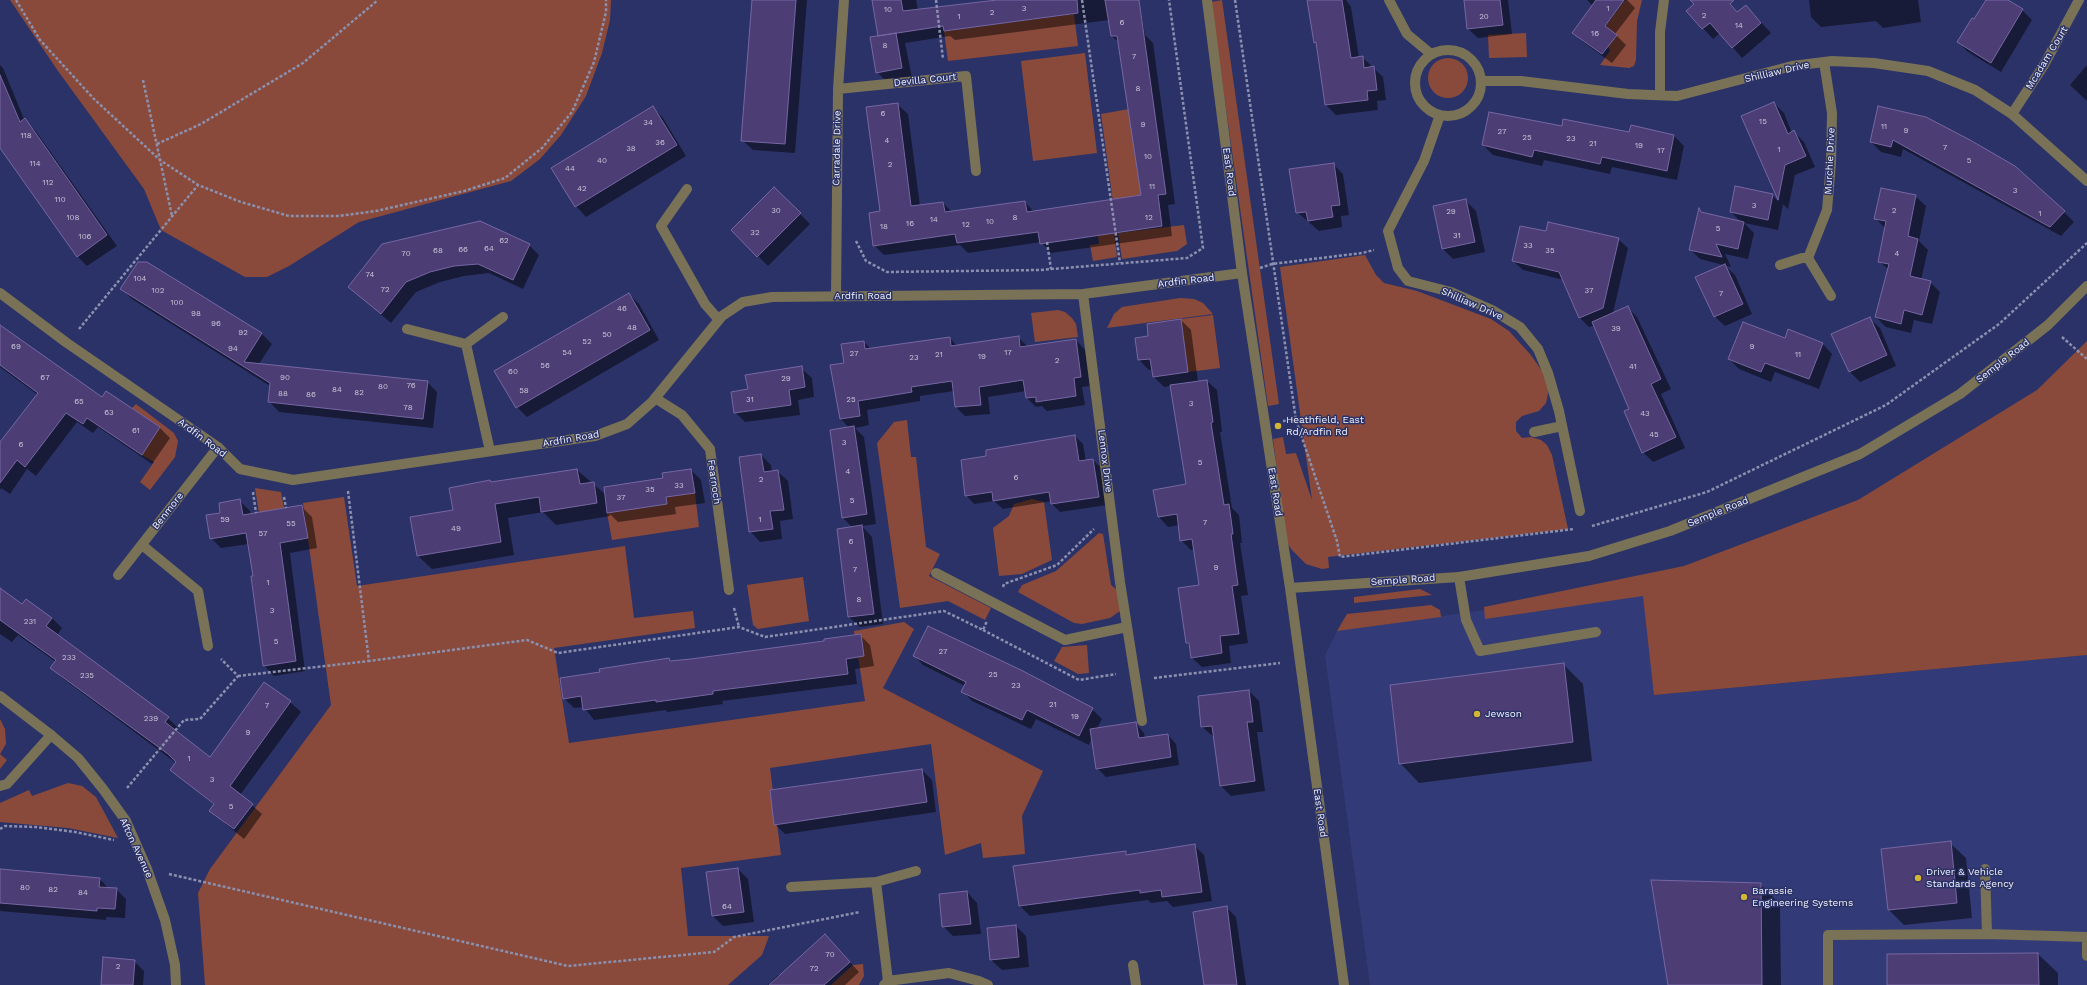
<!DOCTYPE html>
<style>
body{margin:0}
canvas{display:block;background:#2b3267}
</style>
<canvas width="2087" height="985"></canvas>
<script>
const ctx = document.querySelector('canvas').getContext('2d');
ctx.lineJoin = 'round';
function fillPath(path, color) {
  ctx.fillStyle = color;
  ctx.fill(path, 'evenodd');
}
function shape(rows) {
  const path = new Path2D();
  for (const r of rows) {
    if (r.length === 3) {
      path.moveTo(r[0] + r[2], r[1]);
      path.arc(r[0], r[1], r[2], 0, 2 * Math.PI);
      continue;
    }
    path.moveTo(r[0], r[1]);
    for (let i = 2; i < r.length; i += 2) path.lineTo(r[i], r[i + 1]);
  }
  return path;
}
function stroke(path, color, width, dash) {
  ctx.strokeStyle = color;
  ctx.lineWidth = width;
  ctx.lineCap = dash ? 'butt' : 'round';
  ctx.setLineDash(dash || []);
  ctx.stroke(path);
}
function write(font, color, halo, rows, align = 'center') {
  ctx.font = font + ' "Work Sans",sans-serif';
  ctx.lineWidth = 3;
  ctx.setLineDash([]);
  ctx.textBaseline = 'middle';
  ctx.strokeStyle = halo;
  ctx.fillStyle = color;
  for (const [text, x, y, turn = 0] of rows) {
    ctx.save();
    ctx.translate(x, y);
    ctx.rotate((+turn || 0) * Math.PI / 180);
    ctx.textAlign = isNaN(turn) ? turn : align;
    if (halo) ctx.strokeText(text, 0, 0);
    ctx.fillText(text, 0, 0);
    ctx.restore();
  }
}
fillPath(shape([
 [1647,587,1655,695,2087,655,2087,985,1370,985,1325,655,1337,631]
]), '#323b77');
fillPath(shape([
 [10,0,611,0,610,20,602,53,586,96,561,135,540,159,511,181,359,222,289,266,267,277,245,277,161,230,144,189,58,71],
 [1222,0,1279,404,1268,406,1211,2],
 [1627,0,1642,0,1637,21,1636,60,1634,66,1629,68,1600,65,1610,51,1608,46,1617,35,1606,26,1624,1],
 [1074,14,1078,46,948,61,944,31],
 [1526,33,1527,57,1489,58,1488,35],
 [1085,53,1097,153,1033,161,1021,61],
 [1448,78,20],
 [1129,109,1142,198,1113,202,1101,114],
 [1184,225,1187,244,1177,251,1122,259,1118,233],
 [1114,232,1117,257,1093,261,1090,245,1099,244,1098,235],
 [1365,255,1376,275,1384,283,1417,291,1491,319,1509,331,1530,354,1545,375,1549,389,1546,403,1539,411,1522,416,1516,422,1516,431,1522,438,1531,437,1541,440,1547,445,1552,455,1568,529,1328,557,1329,568,1322,569,1306,564,1292,550,1286,541,1273,439,1283,437,1286,454,1296,453,1312,500,1280,267],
 [1180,298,1194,299,1203,303,1213,314,1107,328,1114,314,1122,307],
 [1058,310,1065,312,1072,318,1076,324,1078,337,1035,342,1031,313],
 [1213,315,1220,368,1188,372,1181,319],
 [2087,341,2087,655,1654,695,1643,596,1485,619,1484,607,1684,566,1858,500,2037,390],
 [136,404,174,433,178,441,175,457,150,490,140,482,154,462,142,455,160,427,132,408],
 [907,420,911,457,916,457,926,547,940,554,929,576,991,608,985,620,948,601,900,608,877,443,894,422],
 [255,488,281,492,284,508,259,513],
 [695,493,699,527,612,540,607,513,666,497],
 [344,497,357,586,625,546,634,618,693,611,695,628,554,648,569,743,865,701,854,631,904,622,914,629,883,688,1043,771,1022,816,1025,854,983,858,981,843,945,855,931,744,770,768,781,855,681,868,688,936,769,936,762,955,728,985,205,985,198,893,210,869,331,705,303,503],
 [1032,499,1044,502,1052,560,1022,574,999,576,993,528,1009,516,1014,504],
 [1099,533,1103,534,1111,585,1121,593,1120,611,1110,618,1082,624,1074,623,1018,592,1022,585,1056,571],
 [803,577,809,621,758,629,753,625,747,585],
 [1420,589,1432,595,1354,603,1354,597],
 [1431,605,1440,610,1441,617,1337,631,1347,614],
 [1087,645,1089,673,1078,674,1054,661,1062,647],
 [0,719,5,729,6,744,0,754,7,760,0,769],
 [68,783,82,786,96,797,118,838,68,828,0,822,0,803,29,790,32,796],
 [863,964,864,976,859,985,831,985,853,965]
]), '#894a3b');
fillPath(shape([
 [753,0,807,0,795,153,753,150,742,140],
 [881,0,916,0,918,10,995,0,1139,0,1145,35,1153,43,1175,204,1168,205,1172,236,1051,253,1041,242,968,253,960,245,884,255,874,245,881,212,897,104,908,114,920,206,943,203,952,212,1025,202,1034,212,1142,196,1119,43,1112,36,1109,20,955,40,950,36,905,43,912,78,887,82,877,72],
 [1304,0,1346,0,1351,7,1359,58,1362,57,1383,77,1386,100,1377,101,1378,110,1336,115,1326,105,1318,45,1315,42,1309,1],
 [1465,0,1508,0,1512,34,1478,38,1468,29],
 [1587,0,1627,0,1635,8,1615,34,1626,45,1612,63,1583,42,1574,33,1593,6],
 [1700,0,1726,0,1738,13,1746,6,1771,33,1742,58,1720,33,1713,39,1687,11],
 [1809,0,1918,0,1921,22,1883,28,1876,21,1821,27,1811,17],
 [1988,0,2006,0,2022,10,2032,20,2001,72,1968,52,1958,42],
 [0,65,3,68,24,119,35,130,117,246,87,266,77,256,0,146],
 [2087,65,2087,101,2070,85],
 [1774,103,1784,113,1792,133,1794,132,1804,142,1815,167,1795,175,1788,209,1783,204,1778,230,1744,223,1754,233,1748,259,1725,254,1731,267,1700,259,1690,249,1699,210,1703,213,1741,222,1731,212,1772,195,1779,202,1742,117],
 [653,107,663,118,686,156,586,217,576,206,553,168],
 [1878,108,2064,212,2074,222,2061,236,1903,149,1901,157,1881,152,1871,142],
 [1563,127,1630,133,1631,127,1674,136,1684,146,1677,180,1612,167,1610,174,1544,160,1542,166,1493,155,1483,145],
 [1333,164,1343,174,1349,215,1341,216,1342,227,1319,231,1297,212],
 [774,188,810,224,768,266,732,230],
 [1915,196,1926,206,1919,241,1928,250,1921,280,1930,282,1940,292,1932,324,1914,320,1911,333,1886,327,1876,317,1889,270,1879,261,1886,229,1876,219],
 [1465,200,1476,211,1485,252,1453,259,1443,249,1434,207],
 [1546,233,1618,239,1628,248,1613,313,1627,307,1637,317,1671,389,1661,394,1685,448,1653,462,1643,452,1630,410,1595,325,1589,327,1580,318,1564,280,1523,270,1513,261],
 [529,245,539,255,523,289,489,273,464,276,440,282,416,292,391,323,349,287],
 [147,263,262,334,272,344,259,364,427,382,437,392,433,428,279,412,269,401,270,386,132,299,122,289],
 [1724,265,1735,275,1752,314,1725,326,1714,316],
 [629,294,639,304,659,340,527,417,517,407],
 [1869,318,1880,328,1896,366,1860,382,1850,372],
 [1181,320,1191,330,1198,382,1207,381,1217,390,1222,432,1220,432,1232,508,1239,515,1242,543,1240,543,1248,595,1241,596,1248,643,1229,646,1231,663,1202,667,1192,658,1191,647,1187,643,1200,586,1195,549,1191,550,1181,540,1179,525,1168,527,1159,517,1154,491,1187,485,1171,386,1164,387,1154,377,1153,370,1149,370,1139,360,1150,337],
 [0,326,102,399,107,392,160,428,170,438,152,464,98,427,93,433,77,422,36,476,27,469,10,494,1,488,0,490,0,444,38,395,0,367],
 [1018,337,1028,347,1076,340,1085,350,1090,386,1082,387,1085,405,1047,411,1042,406,1036,407,1027,398,1026,391,988,397,990,414,965,416,956,407,954,391,920,396,920,401,867,410,869,425,855,428,864,437,876,524,862,526,872,537,883,624,860,627,849,617,853,528,843,518,849,428,841,419,845,364,864,342,871,349,950,338,957,346],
 [1785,340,1822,343,1832,354,1819,389,1775,372,1771,382,1739,369,1729,359],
 [801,368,812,378,814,397,798,400,800,415,745,422,735,412,749,390],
 [1075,436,1083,444,1086,461,1093,460,1101,468,1107,505,1060,512,1052,504,1052,501,1003,509,994,501,974,504,966,495,987,457],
 [761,455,771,465,772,472,777,471,788,481,793,519,780,521,782,539,760,542,750,531],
 [577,470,606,495,691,470,701,480,705,503,675,507,676,514,618,522,610,514,610,516,556,525,543,512,508,518,514,555,432,569,418,556,454,511,492,483],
 [240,501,250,511,251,515,302,507,312,517,317,548,290,553,305,671,274,676,264,665,249,544,221,548,211,538,222,514],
 [0,589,23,605,52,618,62,628,57,635,168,718,178,728,176,731,210,758,265,683,290,702,301,712,240,795,262,814,244,839,210,811,214,805,171,770,176,763,62,678,52,668,56,662,18,635,12,642,0,634],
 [860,635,870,645,874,666,855,669,857,684,722,701,723,704,667,712,666,710,594,720,584,707,574,708,564,698,601,673,669,660,671,661,691,660,825,642],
 [914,655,1092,709,1102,719,1096,730,1136,724,1144,733,1145,738,1168,735,1176,744,1179,765,1106,777,1097,768,1092,737,1089,745,1036,719,1031,729,972,701,963,691,965,686,923,665],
 [1563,664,1583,684,1592,761,1419,783,1400,763],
 [1249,691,1259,701,1263,732,1257,732,1265,791,1231,796,1221,786,1214,737,1202,727],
 [922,770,932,780,936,812,785,834,775,824],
 [1950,843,1966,858,1972,918,1904,925,1889,910],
 [1194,845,1204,855,1212,901,1173,907,1167,901,1151,903,1148,900,1030,916,1020,906,1125,852,1129,855],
 [738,869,748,879,754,922,723,926,713,916,707,873],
 [0,870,99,878,109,889,116,889,126,899,125,918,106,917,106,920,0,911],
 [1760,884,1780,904,1781,985,1669,985],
 [967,892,977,903,981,934,953,936,943,926],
 [1226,907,1236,917,1246,985,1205,985],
 [1016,926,1026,936,1029,967,1002,970,991,960,988,929],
 [835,946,859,972,845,985,768,985,778,975,780,977],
 [2038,954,2058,973,2058,985,1888,985],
 [134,961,144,971,143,985,102,985]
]), '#0007');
const building = shape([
 [752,0,796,0,785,144,741,141,752,0],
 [872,0,901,0,903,11,997,0,1077,0,1078,13,944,31,943,26,878,36,872,0],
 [1105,0,1139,0,1166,194,1158,195,1162,226,1040,244,1038,232,957,243,955,234,873,246,869,213,880,211,866,107,898,103,911,206,943,202,945,212,1025,201,1027,212,1141,195,1117,36,1111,36,1105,0],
 [1307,0,1342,0,1351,58,1363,56,1364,68,1374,66,1377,90,1367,91,1368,100,1325,105,1316,42,1314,43,1307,0],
 [1464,0,1500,0,1503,25,1467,29,1464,0],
 [1596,0,1624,0,1605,26,1617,35,1602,54,1572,33,1596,0],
 [1690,0,1734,0,1730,4,1737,12,1746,5,1761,23,1732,48,1710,23,1702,29,1686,11,1694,4,1690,0],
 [1986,0,2008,0,2023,9,1991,63,1957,42,1972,18,1974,19,1986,0],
 [896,33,902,68,876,73,870,37,896,33],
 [0,75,20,122,25,118,107,235,77,257,0,148,0,75],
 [1774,102,1788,134,1794,130,1806,156,1785,165,1778,200,1741,116,1774,102],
 [653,106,677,145,575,207,551,168,653,106],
 [1878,106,1926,117,1970,140,2015,166,2065,211,2050,227,1893,140,1891,147,1870,142,1878,106],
 [1489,112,1562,126,1563,119,1629,132,1631,125,1674,135,1667,171,1602,157,1600,164,1534,150,1532,157,1482,145,1489,112],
 [1334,163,1340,205,1331,206,1333,217,1308,221,1306,212,1296,213,1289,169,1334,163],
 [1735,186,1773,194,1768,220,1730,212,1735,186],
 [774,187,801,213,757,257,731,230,774,187],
 [1881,188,1916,195,1908,236,1918,239,1910,276,1931,281,1922,315,1904,310,1901,324,1875,317,1889,264,1878,262,1886,221,1874,219,1881,188],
 [1466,199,1475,242,1442,249,1433,206,1466,199],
 [1699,208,1701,212,1744,222,1738,249,1716,244,1722,257,1689,250,1699,208],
 [480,221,530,244,513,280,478,264,454,266,430,272,406,282,381,314,348,287,382,244,480,221],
 [1548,222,1619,238,1603,308,1579,318,1559,272,1512,261,1520,226,1546,231,1548,222],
 [138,262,147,262,262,333,244,362,428,381,423,419,268,402,270,383,120,289,138,262],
 [1725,264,1743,304,1714,317,1695,277,1725,264],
 [629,293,650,330,516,408,494,371,629,293],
 [1628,306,1661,379,1651,384,1676,437,1642,453,1624,411,1629,409,1592,322,1628,306],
 [1870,317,1887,355,1849,372,1831,334,1870,317],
 [1181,319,1188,372,1153,377,1150,359,1138,360,1135,338,1148,336,1147,324,1181,319],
 [1743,322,1785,338,1788,329,1823,343,1809,379,1765,363,1761,372,1728,359,1743,322],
 [0,325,102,397,106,391,160,427,142,455,87,418,83,424,66,413,25,467,17,460,0,483,0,442,38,393,0,365,0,325],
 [1019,336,1020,347,1076,339,1081,377,1074,378,1076,396,1036,402,1036,397,1026,398,1023,380,979,387,981,405,955,407,952,381,911,387,912,392,858,401,860,416,840,419,830,365,844,363,841,344,864,341,865,349,950,337,951,346,1019,336],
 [802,366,805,387,789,390,791,405,734,413,731,392,748,389,745,375,802,366],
 [1207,380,1213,422,1211,423,1224,505,1229,504,1233,534,1231,534,1238,585,1232,586,1239,634,1220,636,1222,653,1191,658,1189,643,1186,643,1178,588,1199,585,1192,539,1180,541,1177,514,1158,517,1153,490,1186,484,1170,385,1207,380],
 [854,426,867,514,842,518,830,430,854,426],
 [1075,435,1079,461,1093,459,1099,497,1051,504,1049,492,993,501,992,492,965,496,961,460,986,456,986,450,1075,435],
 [761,454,764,472,778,470,784,510,770,511,773,529,749,532,739,457,761,454],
 [577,469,580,484,594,482,597,503,541,512,539,497,495,504,501,542,417,556,410,517,453,510,449,488,490,480,491,482,577,469],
 [691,469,695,493,666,497,667,504,607,513,604,487,663,478,662,473,691,469],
 [240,499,243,515,302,505,308,538,280,543,296,661,263,666,251,576,253,576,246,533,210,539,206,515,220,513,219,503,240,499],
 [862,525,874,614,848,617,837,529,862,525],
 [0,588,22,604,26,599,52,618,46,626,169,717,165,722,210,757,264,682,291,701,230,786,253,804,234,829,209,811,214,804,170,770,176,762,168,754,50,668,56,660,0,620,0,588],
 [928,626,1023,671,1093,708,1079,736,1027,710,1022,720,961,692,966,682,913,656,928,626],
 [861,634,864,656,846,659,848,674,713,691,713,694,656,702,656,700,583,710,581,696,563,699,560,678,600,672,599,669,669,658,670,661,691,659,824,641,824,639,861,634],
 [1564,663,1573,742,1399,764,1390,685,1564,663],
 [1249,690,1253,722,1247,722,1255,781,1220,786,1212,726,1201,727,1198,696,1249,690],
 [1136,722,1139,738,1168,734,1171,757,1096,769,1090,729,1136,722],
 [922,769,927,802,774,825,770,790,922,769],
 [1951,841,1957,903,1888,910,1881,849,1951,841],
 [1195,844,1202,892,1162,897,1161,890,1140,893,1140,890,1019,906,1013,866,1126,851,1126,855,1195,844],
 [738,868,744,912,712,916,706,872,738,868],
 [0,869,100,878,99,887,117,888,115,909,97,908,97,911,0,903,0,869],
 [1651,880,1761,883,1762,985,1668,985,1651,880],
 [967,891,971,924,942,927,939,894,967,891],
 [1227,906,1237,985,1204,985,1193,912,1227,906],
 [1016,925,1019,957,990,960,987,928,1016,925],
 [825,934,850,962,824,985,769,985,825,934],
 [2038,953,2039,985,1887,985,1887,954,2038,953],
 [103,957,135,960,133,985,101,985,103,957]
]);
fillPath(building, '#4c3d74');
stroke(building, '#7667a3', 1);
stroke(shape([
 [16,0,40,40,94,99,160,160,198,185,241,202,289,216,339,216,376,211,464,191,505,178,542,148,572,112,594,62,606,12,606,0],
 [936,0,943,59],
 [1082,0,1120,263],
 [1235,0,1296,420,1337,541,1340,557,1574,529],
 [143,80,172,216],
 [157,144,201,124,303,63,378,0],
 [856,241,866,261,887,272,1040,270,1187,258,1203,248,1169,0],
 [1047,242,1051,269],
 [1260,268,1272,264,1362,253,1374,250],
 [79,329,198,185],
 [2062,337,2087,359],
 [1283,421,1296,420],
 [348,491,369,661,527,640,558,653,739,627,765,637,944,611,983,630,987,621],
 [253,492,256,513],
 [284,497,286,508],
 [1592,526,1707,492,1886,405,1999,324,2087,243],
 [1003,587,1004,584,1057,565,1094,529],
 [734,608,739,627],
 [983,630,1079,680,1116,674],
 [238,676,369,661],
 [1154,678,1280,663],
 [127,788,184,720,200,719,238,676,221,659],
 [0,829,5,826,36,827,75,832,114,840],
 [169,874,568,966,714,952,734,937,860,912]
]), '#8b90ae', 2.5, [3, 2]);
stroke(shape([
 [142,545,198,591,208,646],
 [1459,577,1466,620,1480,651,1596,632],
 [1985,869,1987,934],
 [2087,937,2087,956],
 [1133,965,1136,985],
 [1828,985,1828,935,1987,934,2087,937]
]), '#797257', 10);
stroke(shape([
 [1389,0,1407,34,1431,54],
 [1448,83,33],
 [1481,81,1521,81,1628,94,1677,96,1792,66,1832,61,1874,63,1928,71,1975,90,2012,114,2087,181],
 [838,89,966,76,976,171],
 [1660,95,1660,32,1664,0],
 [2012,114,2044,65,2079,0],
 [1440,115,1424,161,1388,231,1398,268,1408,281,1451,292,1492,310,1520,327,1538,349,1548,373,1559,411,1580,511],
 [687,189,661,226,705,304,719,320],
 [1808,258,1827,210,1831,163,1832,113,1824,62],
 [1780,265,1802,258,1808,258,1831,296],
 [0,293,67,343,218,447,240,469,293,480,595,436,627,424,652,402,722,316,743,302,772,297,1083,294,1242,273],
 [1083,294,1120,582,1142,721],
 [836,296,838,89,844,0],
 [407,329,466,344,490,451],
 [466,344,503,317],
 [655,398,682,415,710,449,729,590],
 [1534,432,1562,426],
 [936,573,1065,640,1127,627],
 [118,575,218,447],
 [0,786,7,784,51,735],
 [876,882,888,981],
 [791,887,876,882,916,871],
 [884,985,888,981,949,973,979,981,988,985]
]), '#797257', 10);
stroke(shape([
 [1207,0,1242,273,1290,588,1344,985],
 [1290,588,1459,577,1589,556,1670,531,1860,454,1960,394,2048,325,2087,286],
 [0,696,51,735,78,758,103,789,126,821,147,869,165,920,175,965,176,985]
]), '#797257', 10);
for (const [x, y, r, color] of [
 [1278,426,4,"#d5b534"],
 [1477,714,4,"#d5b534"],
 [1918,878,4,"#d5b534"],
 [1744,897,4,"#d5b534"]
]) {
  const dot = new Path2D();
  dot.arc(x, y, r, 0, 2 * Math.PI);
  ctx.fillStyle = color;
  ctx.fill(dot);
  stroke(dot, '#2b3267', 1.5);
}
write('8px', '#c8c6d8', null, [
 ["3",1024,9],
 ["1",1608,9],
 ["10",888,10],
 ["2",992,13],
 ["2",1704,16],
 ["1",959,17],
 ["20",1484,17],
 ["6",1122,23],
 ["14",1739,26],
 ["16",1595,34],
 ["8",885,46],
 ["7",1134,57],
 ["8",1138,89],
 ["6",883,114],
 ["15",1763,122],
 ["34",648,123],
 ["9",1143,125],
 ["11",1884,127],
 ["9",1906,131],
 ["27",1502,132],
 ["118",26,136],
 ["25",1527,138],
 ["23",1571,139],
 ["4",887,141],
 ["36",660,143],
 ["21",1593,144],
 ["19",1639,146],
 ["7",1945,148],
 ["38",631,149],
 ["1",1779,150],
 ["17",1661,151],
 ["10",1148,157],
 ["40",602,161],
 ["5",1969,161],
 ["114",35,164],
 ["2",890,165],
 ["44",570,169],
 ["112",48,183],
 ["11",1152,187],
 ["42",582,189],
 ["3",2015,191],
 ["110",60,200],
 ["3",1754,206],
 ["30",776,211],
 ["2",1894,211],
 ["29",1451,212],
 ["1",2040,214],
 ["108",73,218],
 ["8",1015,218],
 ["12",1149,218],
 ["14",934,220],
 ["10",990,222],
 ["16",910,224],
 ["12",966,225],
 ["18",884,227],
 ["5",1718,229],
 ["32",755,233],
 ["31",1457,236],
 ["106",85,237],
 ["62",504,241],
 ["33",1528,246],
 ["64",489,249],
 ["66",463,250],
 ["68",438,251],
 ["35",1550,251],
 ["70",406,254],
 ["4",1897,254],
 ["74",370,275],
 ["104",140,279],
 ["72",385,290],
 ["102",158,291],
 ["37",1589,291],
 ["7",1721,294],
 ["100",177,303],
 ["46",622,309],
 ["98",196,314],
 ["96",216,324],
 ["48",632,328],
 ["39",1616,329],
 ["92",243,333],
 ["50",607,335],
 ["52",587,342],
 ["69",16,347],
 ["9",1752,347],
 ["94",233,349],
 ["54",567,353],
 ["17",1008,353],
 ["27",854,354],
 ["21",939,355],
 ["11",1798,355],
 ["19",982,357],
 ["23",914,358],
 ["2",1057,361],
 ["56",545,366],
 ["41",1633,367],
 ["60",513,372],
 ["67",45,378],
 ["90",285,378],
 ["29",786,379],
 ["76",411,386],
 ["80",383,387],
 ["84",337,390],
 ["58",524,391],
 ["82",359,393],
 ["88",283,394],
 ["86",311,395],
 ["31",750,400],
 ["25",851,400],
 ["65",79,402],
 ["3",1191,404],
 ["78",408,408],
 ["63",109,413],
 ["43",1645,414],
 ["61",136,431],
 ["45",1654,435],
 ["3",844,443],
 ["6",21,445],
 ["5",1200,463],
 ["4",848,472],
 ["6",1016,478],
 ["2",761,480],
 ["33",679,486],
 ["35",650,490],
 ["37",621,498],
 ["5",852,501],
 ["59",225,520],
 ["1",760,520],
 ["7",1205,523],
 ["55",291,524],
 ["49",456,529],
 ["57",263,534],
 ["6",851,542],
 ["9",1216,568],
 ["7",855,570],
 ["1",268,583],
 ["8",859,600],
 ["3",272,611],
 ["231",30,622],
 ["5",276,642],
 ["27",943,652],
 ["233",69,658],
 ["25",993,675],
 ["235",87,676],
 ["23",1016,686],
 ["21",1053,705],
 ["7",267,706],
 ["19",1075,717],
 ["239",151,719],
 ["9",248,733],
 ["1",189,759],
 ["3",212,780],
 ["5",231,807],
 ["80",25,888],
 ["82",53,890],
 ["84",83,893],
 ["64",727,907],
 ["70",830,955],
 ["2",118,967],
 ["72",814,969]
]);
write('10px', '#f1f3f9', '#2b3267', [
 ["Mcadam Court",2047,58,-59],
 ["Shilliaw Drive",1777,72,-13],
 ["Devilla Court",925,80,-6],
 ["Carradale Drive",837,148,-89],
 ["Murchie Drive",1830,161,-87],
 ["East Road",1229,172,83],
 ["Ardfin Road",1186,281,-7],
 ["Ardfin Road",863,296],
 ["Shilliaw Drive",1472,304,24],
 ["Semple Road",2003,361,-38],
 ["Ardfin Road",202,438,37],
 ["Ardfin Road",571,439,-10],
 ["Lennox Drive",1105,461,83],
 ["Fearnoch",714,482,82],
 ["East Road",1275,492,81],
 ["Benmore",168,511,-52],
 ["Semple Road",1718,512,-22],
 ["Semple Road",1403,580,-4],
 ["East Road",1320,813,82],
 ["Afton Avenue",136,848,65]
]);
write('10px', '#f1f3f9', '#2b3267', [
 ["Heathfield, East",1286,420],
 ["Rd/Ardfin Rd",1286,432],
 ["Jewson",1485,714],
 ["Driver & Vehicle",1926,872],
 ["Standards Agency",1926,884],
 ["Barassie",1752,891],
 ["Engineering Systems",1752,903]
], 'left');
</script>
